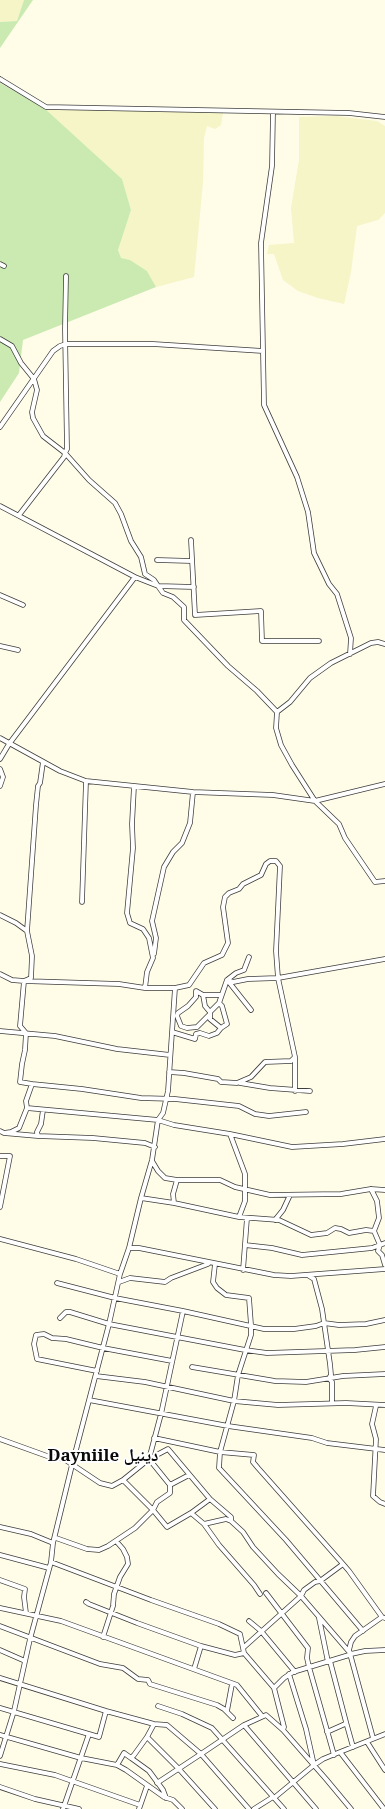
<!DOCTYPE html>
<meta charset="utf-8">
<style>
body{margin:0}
canvas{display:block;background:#fffce8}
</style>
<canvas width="385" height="1809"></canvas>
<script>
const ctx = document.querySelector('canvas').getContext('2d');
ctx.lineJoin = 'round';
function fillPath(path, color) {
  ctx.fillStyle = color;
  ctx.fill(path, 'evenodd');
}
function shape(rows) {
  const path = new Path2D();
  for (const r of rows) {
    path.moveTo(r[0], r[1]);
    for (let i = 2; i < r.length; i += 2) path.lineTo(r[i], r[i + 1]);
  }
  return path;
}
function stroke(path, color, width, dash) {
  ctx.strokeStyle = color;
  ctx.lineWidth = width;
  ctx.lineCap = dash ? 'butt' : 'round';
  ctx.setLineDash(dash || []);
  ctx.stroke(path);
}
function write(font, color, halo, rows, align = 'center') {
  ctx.font = font + ' "Noto Serif","Noto Naskh Arabic",serif';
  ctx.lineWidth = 4;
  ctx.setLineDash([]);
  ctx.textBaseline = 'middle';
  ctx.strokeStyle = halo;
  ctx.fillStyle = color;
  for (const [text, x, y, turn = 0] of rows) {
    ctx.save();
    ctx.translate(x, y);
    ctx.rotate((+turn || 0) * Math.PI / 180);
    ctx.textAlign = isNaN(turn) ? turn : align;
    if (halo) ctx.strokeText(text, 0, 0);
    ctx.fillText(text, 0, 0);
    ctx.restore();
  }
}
fillPath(shape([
 [0,0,24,0,17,21,0,22],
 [43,107,223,113,221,125,215,129,207,126,204,138,203,182,194,277,156,287,147,271,130,260,121,258,118,250,131,210,122,179],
 [336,116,377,121,385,126,385,213,378,220,357,226,351,272,344,304,318,298,298,291,283,280,274,254,267,254,269,245,294,243,291,208,299,160,299,117]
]), '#f5f5c7');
fillPath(shape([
 [24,0,33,0,0,48,0,22,17,21],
 [0,83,43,107,122,179,131,210,118,250,121,258,130,260,147,271,156,287,23,340,19,373,0,402]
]), '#caeab1');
const minor = shape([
 [0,79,46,107,349,113,385,117],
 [273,112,272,166,261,243,264,405,297,477,308,512,314,553,329,584,337,594,351,638,350,654],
 [0,264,4,266],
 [66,276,65,329,67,449,65,453,89,480,115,503,121,514,131,541,141,557,145,574,154,580,158,586,194,587],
 [0,339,12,346,21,363,34,379,37,390,32,412,33,418,43,436,65,453,64,457,19,515],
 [0,427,53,351,60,346,66,344,153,344,263,351],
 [0,506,135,577,9,744,0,759],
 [191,540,195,615,261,611,262,641,319,641],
 [157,560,192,561],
 [135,577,158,586,163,593,173,597,184,607,184,620,228,666,257,691,277,712,276,728,281,745,292,765,315,801,339,824,345,838,375,882,385,881],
 [0,595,23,605],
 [0,646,18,650],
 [277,712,290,702,310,678,331,663,371,643,378,642,385,644],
 [0,738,60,771,86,781,193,792,273,795,315,801,385,784],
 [43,762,40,783,38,786,36,805,27,931,32,956,31,978,24,981,20,1026,26,1033,25,1050,22,1064,20,1082,32,1084,26,1101,27,1108,158,1120,174,1125,230,1134,292,1147,343,1144,385,1139],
 [0,769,3,777,0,786],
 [82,902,86,781],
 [0,915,16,923,27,931],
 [154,954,156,938,152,921,164,867,173,852,182,843,190,823,193,792],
 [0,974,12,980,24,981,119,984,145,988],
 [227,980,233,982,248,979,278,978,385,959],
 [228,981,251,1010],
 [203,995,221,995],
 [210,1012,219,1003,227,980,236,973,244,970,249,957],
 [209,1015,197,1027,187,1028,181,1026,177,1016,178,1013,188,1006,196,997,196,991,203,995,205,1006,210,1012,210,1019,221,1028],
 [0,1031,55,1036,117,1049,170,1055],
 [172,1032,195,1039,196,1034,200,1033,209,1036,217,1033,221,1028,227,1024,222,1006,219,1003],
 [295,1057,295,1091],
 [169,1072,184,1073,218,1079,221,1082,237,1083,251,1077,265,1062,291,1061,295,1057,278,978,276,951,280,866,276,861,270,861,266,864,261,875,243,884,239,889,229,893,225,897,223,907,228,943,222,955,204,963,189,985,175,988],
 [240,1083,270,1088,310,1091],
 [32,1084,82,1089,141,1098,175,1099,239,1106,255,1114,269,1116,306,1112],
 [0,1131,4,1133,11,1132,19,1128,27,1108],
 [4,1133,38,1136,37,1132,41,1124,43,1110],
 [230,1134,245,1174,245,1201,239,1217],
 [38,1136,93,1138,145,1143,155,1147],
 [0,1156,10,1156,0,1207],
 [152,1161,158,1171,165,1178,177,1180,220,1180,235,1187,270,1195,341,1194,371,1189,385,1190],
 [177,1180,173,1194,174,1203,239,1217,279,1220,311,1235,327,1233,335,1228,341,1229,349,1233,366,1230,374,1231,380,1245,378,1251,382,1255,385,1265],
 [371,1189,377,1201,379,1218,374,1231],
 [141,1198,174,1203],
 [275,1220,283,1210,290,1195],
 [0,1239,76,1259,120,1274],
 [245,1245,272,1248,302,1255,372,1248,385,1243],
 [129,1248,139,1248,274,1275,291,1276,385,1269],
 [215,1264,213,1282,217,1288,226,1295,249,1298,251,1325,251,1335,238,1375,234,1401,220,1452,219,1468,286,1540,363,1631],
 [243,1270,247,1218],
 [309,1276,314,1279,322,1309,330,1364,331,1375,329,1378,332,1382,332,1403],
 [119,1282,130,1278,165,1282,171,1278,208,1264],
 [57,1283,115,1298,183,1311,264,1329,294,1329,316,1326,324,1323,339,1325,366,1324,385,1320],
 [60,1318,66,1312,70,1312,109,1324,245,1350,267,1353,355,1350,385,1347],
 [192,1367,275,1381,306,1382,343,1376,385,1374],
 [97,1371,37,1359,34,1344,36,1335,44,1334,52,1338,66,1339,103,1348,172,1361],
 [96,1376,145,1382,234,1401,278,1405,346,1403,385,1405],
 [89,1400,228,1426,312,1438,327,1443,385,1450],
 [376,1406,372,1424,376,1439,373,1496,380,1502,385,1504],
 [154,1438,220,1452,254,1455,253,1462,258,1468,343,1564],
 [0,1439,47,1456,64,1459,100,1483,112,1486,123,1480,153,1510,135,1528,108,1546,99,1550,87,1549,56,1538],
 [123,1480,149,1459,161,1414,183,1311],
 [170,1485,189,1475],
 [210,1499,231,1517,231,1521],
 [191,1513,210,1499,168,1449,149,1459,170,1485,170,1493,157,1502,153,1510,167,1527,191,1513,204,1524,226,1519,231,1521,243,1532,253,1547,278,1574,301,1596,304,1590,315,1582,320,1581,343,1564,349,1571,382,1617,385,1618],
 [204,1524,219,1545,254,1585,260,1594],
 [0,1527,31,1534,53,1543],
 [0,1555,49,1568],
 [51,1562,151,1600,219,1624,240,1634,243,1648],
 [0,1580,25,1589,24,1597,26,1613],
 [266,1593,308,1648,307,1658,309,1667,334,1755],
 [86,1602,89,1604,137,1623,201,1646],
 [0,1608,61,1621,237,1685,262,1716],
 [319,1618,328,1662],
 [249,1621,261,1631,295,1672],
 [0,1626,100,1664,123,1668,138,1679,148,1680,150,1684,217,1705,224,1709,233,1718],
 [103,1637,113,1606,114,1594,120,1577,128,1564,127,1557,123,1549,116,1541],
 [0,1650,25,1661],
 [194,1669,201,1646,235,1655,244,1653],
 [289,1674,306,1729,314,1765],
 [0,1678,106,1711,154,1724,167,1725,201,1754,244,1725,266,1715,283,1730,326,1779,351,1809],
 [274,1688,284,1678,293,1672,349,1655],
 [158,1706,182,1714,212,1728,284,1809],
 [0,1708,99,1737,106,1711],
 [227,1711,232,1684],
 [346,1722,353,1747],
 [244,1725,316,1809],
 [283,1730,284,1727,274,1688,244,1653,243,1648,301,1596,351,1654,365,1651,385,1650],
 [327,1732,345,1724,346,1722,330,1661],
 [0,1735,81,1758,117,1765,124,1753,131,1758,134,1755,147,1737,154,1724],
 [147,1737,178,1768,215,1809],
 [373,1738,349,1650,351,1642,355,1636,382,1617],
 [367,1742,385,1770],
 [0,1756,14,1711,30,1639,51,1562,53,1543,72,1465,109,1324,120,1274,129,1248,141,1198,152,1160,158,1120,163,1113,168,1091,175,988,145,988,147,972,153,958,149,938,143,929,130,923,127,913,133,848,132,824,134,786],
 [131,1758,149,1771,163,1790,166,1798],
 [0,1764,55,1775,140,1805],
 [117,1765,126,1770,164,1797,173,1800,182,1809],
 [157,1783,201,1754,249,1809],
 [0,1787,35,1799,79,1809],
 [274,1798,314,1765,323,1759,340,1752],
 [63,1809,89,1734],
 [139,1809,147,1786],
 [254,1809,273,1797],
 [384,1809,340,1752,385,1734]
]);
stroke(minor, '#3d3d3d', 5.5);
stroke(minor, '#fff', 4);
write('bold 17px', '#0a0a0a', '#fff', [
 ["Dayniile دينيل",103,1456]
]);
</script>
